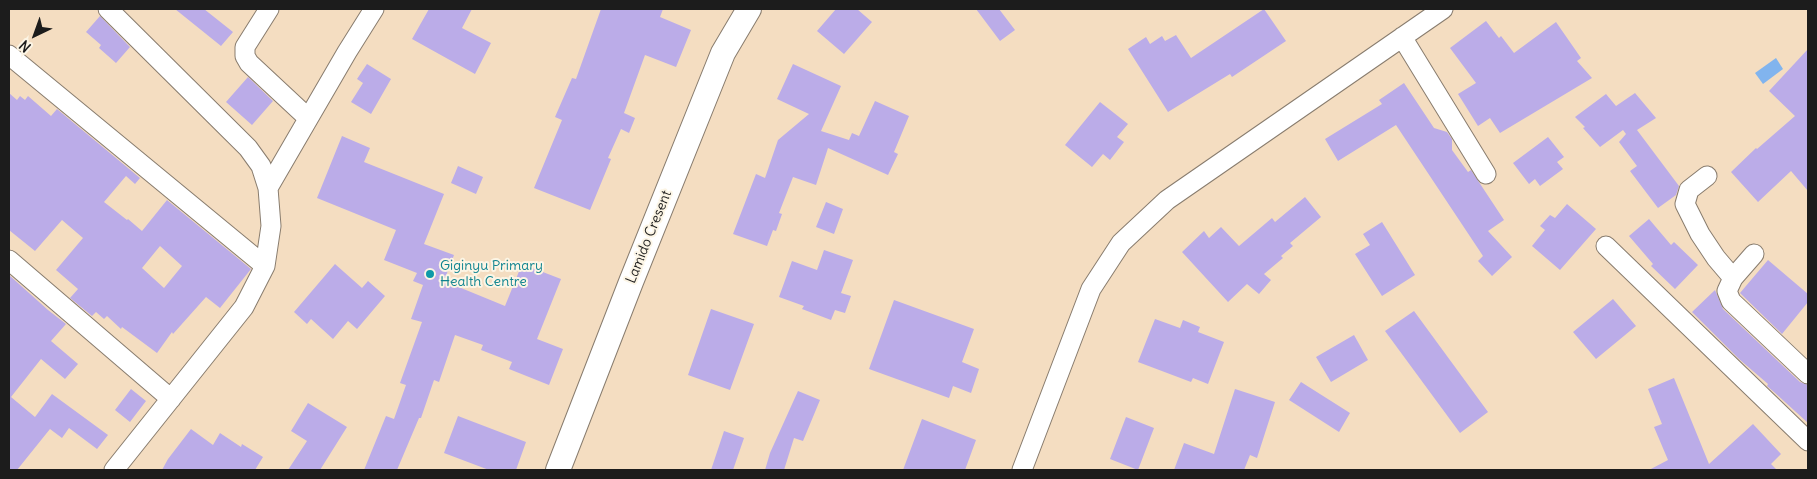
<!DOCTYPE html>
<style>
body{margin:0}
#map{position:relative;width:1817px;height:479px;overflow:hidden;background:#f4ddc1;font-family:Delius,sans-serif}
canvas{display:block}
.frame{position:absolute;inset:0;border:10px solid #1c1c1c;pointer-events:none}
.north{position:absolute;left:10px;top:10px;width:50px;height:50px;-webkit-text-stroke:4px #fcf5e5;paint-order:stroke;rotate:222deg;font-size:14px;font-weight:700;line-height:20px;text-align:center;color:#1c1c1c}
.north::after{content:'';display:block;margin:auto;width:18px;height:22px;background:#1c1c1c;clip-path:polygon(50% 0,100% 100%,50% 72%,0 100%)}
</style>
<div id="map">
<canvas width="1817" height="479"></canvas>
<div class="frame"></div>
<div class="north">N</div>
</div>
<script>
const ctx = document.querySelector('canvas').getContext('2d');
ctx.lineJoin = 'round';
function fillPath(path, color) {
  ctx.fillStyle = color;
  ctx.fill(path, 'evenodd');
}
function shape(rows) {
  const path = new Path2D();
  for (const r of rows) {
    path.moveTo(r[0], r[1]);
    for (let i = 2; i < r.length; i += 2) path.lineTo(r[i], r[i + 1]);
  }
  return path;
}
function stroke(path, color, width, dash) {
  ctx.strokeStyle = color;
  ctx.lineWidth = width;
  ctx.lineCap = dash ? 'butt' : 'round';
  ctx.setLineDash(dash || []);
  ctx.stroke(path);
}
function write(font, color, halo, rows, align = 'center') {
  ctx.font = font + ' Delius,sans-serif';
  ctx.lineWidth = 4;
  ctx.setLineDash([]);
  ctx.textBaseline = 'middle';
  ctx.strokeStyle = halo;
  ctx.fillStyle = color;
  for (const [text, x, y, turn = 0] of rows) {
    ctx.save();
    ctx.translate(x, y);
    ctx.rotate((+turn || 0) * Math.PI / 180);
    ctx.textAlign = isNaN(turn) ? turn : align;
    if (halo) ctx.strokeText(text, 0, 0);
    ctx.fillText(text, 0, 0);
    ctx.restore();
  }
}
fillPath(shape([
 [1776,58,1783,69,1763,84,1755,73]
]), '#81b4ee');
fillPath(shape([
 [175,9,204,9,233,32,221,46],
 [429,9,472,9,462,28,491,43,475,74,412,39],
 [601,9,663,9,660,17,691,30,676,67,645,55,624,113,635,118,629,133,621,129,608,158,611,159,590,210,534,188,562,120,555,117,572,78,576,79],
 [836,9,857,9,872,22,844,54,817,31],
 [976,9,999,9,1015,30,1000,41],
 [1264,9,1286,41,1232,77,1230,74,1168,112,1128,49,1146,37,1150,44,1162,36,1165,41,1176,35,1191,58],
 [100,16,130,47,116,63,99,48,101,45,86,32],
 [1486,21,1499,38,1501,36,1514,53,1556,22,1581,58,1577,61,1592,78,1500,133,1490,118,1478,126,1458,94,1476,83,1450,48],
 [1808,49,1808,191,1791,171,1758,202,1731,172,1756,148,1757,149,1795,116,1769,91],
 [367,64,391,79,371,114,351,102,363,83,357,79],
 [793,64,841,86,821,131,849,140,852,133,859,136,875,101,909,116,894,152,898,154,888,175,828,148,816,185,793,177,779,213,782,214,776,231,773,230,767,246,733,234,756,174,765,178,778,140,809,114,777,99],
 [248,77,273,101,252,125,226,102],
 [1404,83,1434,128,1447,132,1452,139,1452,150,1468,172,1471,170,1504,220,1488,231,1512,257,1492,276,1478,261,1483,256,1396,125,1338,161,1325,139,1382,104,1379,100],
 [9,93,17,100,20,96,25,100,28,96,51,116,57,109,140,178,135,184,126,176,104,202,127,220,128,219,142,231,167,200,251,269,220,308,206,297,173,334,172,332,157,353,122,327,121,329,107,316,104,319,96,312,92,316,70,298,78,289,56,270,83,238,62,220,35,251,9,230],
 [160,246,182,266,164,288,142,268],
 [1635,93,1656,118,1637,130,1679,186,1676,195,1658,208,1630,171,1637,166,1619,142,1626,134,1623,130,1600,147,1583,128,1585,127,1575,117,1606,94,1616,106],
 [1100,102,1128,124,1117,137,1124,142,1110,160,1103,154,1092,167,1065,145],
 [342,136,370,148,364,162,444,194,424,244,454,255,444,281,505,306,522,264,561,279,537,339,563,349,549,385,509,369,512,362,481,350,483,345,455,335,439,382,434,380,421,418,419,418,397,470,364,470,386,416,394,419,406,385,400,383,422,322,411,319,423,285,413,281,417,273,384,260,396,230,317,198],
 [1548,137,1564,157,1557,162,1563,169,1540,186,1535,179,1529,184,1513,163],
 [458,166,483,177,476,194,451,183],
 [1305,197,1321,217,1290,243,1293,246,1281,256,1283,258,1264,274,1271,280,1259,294,1247,284,1228,302,1182,252,1204,231,1209,238,1221,227,1239,246,1272,218,1275,222],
 [826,202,843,209,834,234,816,227],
 [1567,204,1596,229,1560,270,1532,246,1545,230,1540,226,1550,215,1555,218],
 [1649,219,1671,245,1674,242,1698,265,1675,289,1651,266,1653,264,1629,236],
 [1382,222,1415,275,1382,296,1355,254,1370,245,1363,234],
 [824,250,853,260,841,293,851,296,845,313,835,310,831,320,802,309,804,306,779,297,792,261,817,270],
 [1768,260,1808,294,1808,302,1782,334,1740,293],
 [335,264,362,288,368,281,385,296,357,329,348,321,333,339,311,319,307,324,294,312],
 [9,275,48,310,66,324,51,341,78,364,65,379,41,359,11,397,35,417,52,394,108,435,97,449,69,428,62,438,50,429,17,470,9,470],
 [1715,290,1723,309,1800,382,1808,385,1808,423,1774,392,1767,386,1768,384,1739,359,1692,312],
 [1613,299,1636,326,1596,359,1573,332],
 [894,300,974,329,962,362,979,369,971,393,953,386,949,398,869,369],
 [711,309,754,324,730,390,688,375],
 [1414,311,1488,412,1460,433,1385,331],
 [1155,319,1180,328,1183,320,1200,327,1198,332,1224,342,1208,384,1193,378,1191,382,1138,362],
 [1354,335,1368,360,1331,382,1316,357],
 [1674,378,1709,464,1753,424,1781,454,1771,464,1777,470,1649,470,1668,460,1654,427,1662,424,1648,389],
 [1301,382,1350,413,1339,432,1289,400],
 [131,389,146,401,130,422,115,410],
 [1235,389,1275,402,1257,458,1250,455,1244,470,1174,470,1184,443,1214,454],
 [798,391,820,400,803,441,794,438,784,470,765,470,770,453],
 [308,403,347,427,320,470,288,470,307,441,291,431],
 [458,416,526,442,516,470,489,470,444,453],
 [1126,417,1154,428,1138,470,1110,459],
 [922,419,976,440,965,470,903,470],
 [191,429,213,445,220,433,241,447,242,444,263,457,255,470,162,470,168,459],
 [724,431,744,438,733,470,711,470]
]), '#bbace8');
const minor = shape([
 [108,9,248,148,261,166,268,188,271,226,265,266,244,307,114,470],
 [269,9,245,47,245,56,249,63,308,118],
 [1402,37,1486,174],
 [9,55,265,266],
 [1707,176,1689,190,1685,204,1700,234,1716,258,1733,278],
 [268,188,347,52,374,9],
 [1606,246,1808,441],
 [1754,254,1733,278,1727,291,1731,301,1808,374],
 [9,260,171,399],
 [1022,470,1091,289,1121,243,1167,200,1443,9]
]);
const tertiary = shape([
 [558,470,631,282,723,53,749,9]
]);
stroke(minor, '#887c6e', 21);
stroke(tertiary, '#887c6e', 26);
stroke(minor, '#fff', 19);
stroke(tertiary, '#fff', 24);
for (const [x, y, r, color] of [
 [430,274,5,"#0f9aa8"]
]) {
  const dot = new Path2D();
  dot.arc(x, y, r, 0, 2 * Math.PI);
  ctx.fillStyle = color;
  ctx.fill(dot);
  stroke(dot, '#fcf5e5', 2);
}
write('14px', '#1c1c1c', '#fcf5e5', [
 ["Lamido Cresent",649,237,-68]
]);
write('14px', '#0d838f', '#fcf5e5', [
 ["Giginyu Primary",440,266],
 ["Health Centre",440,282]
], 'left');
</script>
